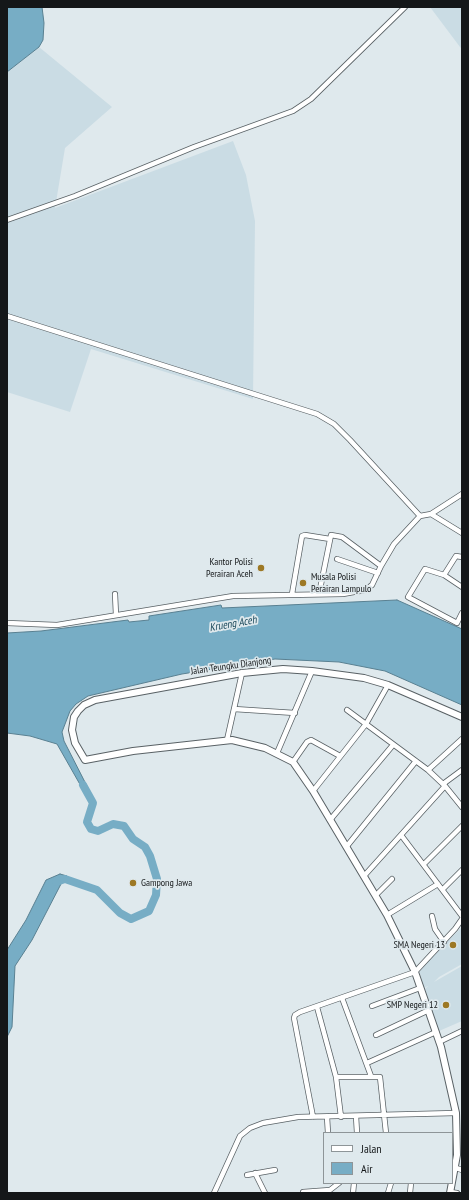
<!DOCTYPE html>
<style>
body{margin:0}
#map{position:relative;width:469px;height:1200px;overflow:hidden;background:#dfe9ed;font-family:"PT Sans Narrow",sans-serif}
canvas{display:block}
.frame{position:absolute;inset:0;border:8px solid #141719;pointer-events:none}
.legend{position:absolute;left:323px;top:1132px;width:130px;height:52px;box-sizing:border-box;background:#dfe9ed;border:1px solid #8e9598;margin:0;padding:5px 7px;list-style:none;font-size:12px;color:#141719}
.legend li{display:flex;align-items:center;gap:8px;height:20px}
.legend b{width:20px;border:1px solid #8e9598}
</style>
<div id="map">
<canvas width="469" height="1200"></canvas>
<div class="frame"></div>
<ul class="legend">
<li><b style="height:5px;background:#fff"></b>Jalan</li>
<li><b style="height:11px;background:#77adc5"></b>Air</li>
</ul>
</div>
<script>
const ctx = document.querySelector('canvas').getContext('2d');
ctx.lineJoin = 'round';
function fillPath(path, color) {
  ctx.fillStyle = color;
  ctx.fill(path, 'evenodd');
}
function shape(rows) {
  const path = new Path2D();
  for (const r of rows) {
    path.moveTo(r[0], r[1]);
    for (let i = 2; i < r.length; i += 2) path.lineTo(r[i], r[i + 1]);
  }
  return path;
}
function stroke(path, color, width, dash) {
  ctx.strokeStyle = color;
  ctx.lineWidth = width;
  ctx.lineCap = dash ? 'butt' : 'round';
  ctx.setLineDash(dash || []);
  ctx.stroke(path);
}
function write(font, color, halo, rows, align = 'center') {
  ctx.font = font + ' "PT Sans Narrow",sans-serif';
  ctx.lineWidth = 3.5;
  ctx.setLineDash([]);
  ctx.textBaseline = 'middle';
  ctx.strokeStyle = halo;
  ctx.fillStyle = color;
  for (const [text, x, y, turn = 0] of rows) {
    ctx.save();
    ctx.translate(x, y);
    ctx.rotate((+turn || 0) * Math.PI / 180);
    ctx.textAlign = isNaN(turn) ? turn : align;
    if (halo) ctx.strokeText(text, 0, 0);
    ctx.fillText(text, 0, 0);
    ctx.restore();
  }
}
fillPath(shape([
 [430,7,462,7,462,49,460,47],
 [39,47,112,107,65,148,55,208,233,141,246,175,255,221,253,399,91,349,70,412,7,392,7,72],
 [462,927,462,964,439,977,434,982,462,966,462,1021,439,1031,425,989,428,986,424,988,419,970]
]), '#cadce4');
const water = shape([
 [7,7,42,7,44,23,43,40,39,47,7,72,7,7],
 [397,600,462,629,462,705,385,671,339,662,275,659,182,674,88,696,76,704,70,711,62,732,64,741,90,792,86,795,57,744,30,736,7,733,7,633,41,631,128,620,129,622,149,620,149,616,221,605,222,608,397,600],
 [60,874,67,876,61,884,32,940,15,966,12,1027,7,1037,7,950,26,920,46,880,60,874]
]);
fillPath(water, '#77adc5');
stroke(water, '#598091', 1);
stroke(shape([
 [56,882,65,879,97,890,120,913,131,919,149,911,156,895,157,879,150,856,145,847,133,839,124,826,113,824,98,831,91,829,87,822,93,803,83,785]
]), '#77adc5', 8);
const minor = shape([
 [7,220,75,196,194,147,293,111,311,99,405,7],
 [7,316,317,414,334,424,350,440,420,516],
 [462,494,431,514,462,533],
 [337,559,378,573],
 [444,575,456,556,462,557],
 [462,587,444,575,425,569,408,597,457,623,462,613],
 [115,594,116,615],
 [292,594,302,536,305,535,330,539],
 [319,594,331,535,342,537,381,566],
 [7,623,57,625,233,596,343,594,365,590,372,585,381,566,394,544,420,516,431,514],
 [234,709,295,713],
 [347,710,428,770,445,786,462,807],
 [227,740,242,673],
 [277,753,312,671],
 [293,762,307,742,311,740,340,756],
 [428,770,462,739],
 [443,784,462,770],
 [313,791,366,724,388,685],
 [330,820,393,745],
 [401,835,462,916],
 [347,846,416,761],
 [424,864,462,826],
 [364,876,445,786],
 [443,889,462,870],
 [376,895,392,879],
 [387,915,438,884],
 [432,916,435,929,444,942],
 [342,998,371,1076],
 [372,1006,420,988],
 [317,1007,336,1077,341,1117],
 [376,1035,429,1010],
 [439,1042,462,1031],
 [367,1063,436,1032],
 [336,1077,380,1077,386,1133],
 [356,1116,357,1133],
 [313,1117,294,1018,295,1015,300,1012,415,972,455,929,462,919],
 [327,1117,328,1133],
 [456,1168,462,1170],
 [255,1173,265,1193],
 [247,1175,275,1170],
 [303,1192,330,1190,339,1183],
 [450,1192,457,1193],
 [214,1193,240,1136,250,1128,263,1123,298,1117,456,1113],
 [353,1193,354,1183],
 [388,1193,391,1183],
 [410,1193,411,1183]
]);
const tertiary = shape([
 [450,1193,457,1155,456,1113,441,1047,415,972,387,915,313,791,293,762,265,748,232,740,133,751,85,760,75,743,72,730,74,717,78,711,84,705,95,700,242,673,283,669,312,671,364,678,388,685,462,717]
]);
stroke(minor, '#596165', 6);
stroke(tertiary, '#596165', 8);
stroke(minor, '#fff', 4.5);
stroke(tertiary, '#fff', 6);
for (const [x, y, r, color] of [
 [261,568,4,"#9d7824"],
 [303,583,4,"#9d7824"],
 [133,883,4,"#9d7824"],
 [453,945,4,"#9d7824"],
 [446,1005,4,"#9d7824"]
]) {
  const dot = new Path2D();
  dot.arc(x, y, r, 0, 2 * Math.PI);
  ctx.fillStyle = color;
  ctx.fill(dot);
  stroke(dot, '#dfe9ed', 1.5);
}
write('10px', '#141719', '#dfe9ed', [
 ["Kantor Polisi",253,562],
 ["Perairan Aceh",253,574],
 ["Musala Polisi",311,577,"left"],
 ["Perairan Lampulo",311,589,"left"],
 ["Gampong Jawa",141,883,"left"],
 ["SMA Negeri 13",445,945],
 ["SMP Negeri 12",438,1005]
], 'right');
write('10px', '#141719', '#dfe9ed', [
 ["Jalan Teungku Dianjong",231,666,-8]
]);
write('italic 11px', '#1b495b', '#dfe9ed', [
 ["Krueng Aceh",233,624,-10]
]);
</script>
